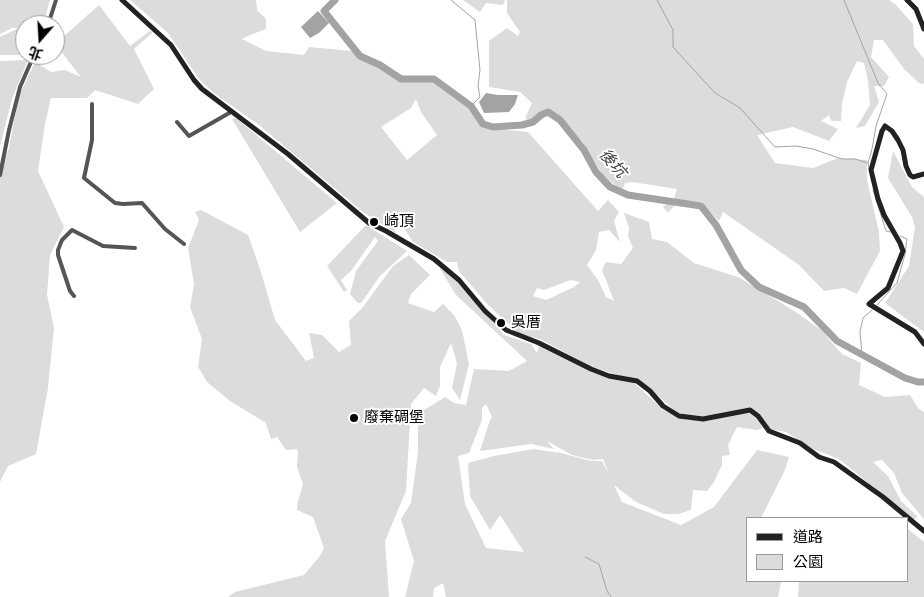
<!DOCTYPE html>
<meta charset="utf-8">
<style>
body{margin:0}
#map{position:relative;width:924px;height:597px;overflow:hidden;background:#fff;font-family:"Titillium Web","Noto Sans TC",sans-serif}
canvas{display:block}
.legend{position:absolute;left:746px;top:517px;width:162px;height:65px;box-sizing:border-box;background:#fff;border:1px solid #999;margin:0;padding:6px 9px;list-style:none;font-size:15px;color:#000}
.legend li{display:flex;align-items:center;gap:10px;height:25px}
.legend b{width:25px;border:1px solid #999}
.north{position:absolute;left:15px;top:15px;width:50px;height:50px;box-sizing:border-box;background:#fff;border:1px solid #999;border-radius:50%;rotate:199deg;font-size:14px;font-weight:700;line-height:20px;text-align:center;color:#000}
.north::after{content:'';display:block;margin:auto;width:18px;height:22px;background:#000;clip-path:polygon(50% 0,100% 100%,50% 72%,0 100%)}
</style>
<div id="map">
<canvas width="924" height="597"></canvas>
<ul class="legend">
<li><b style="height:6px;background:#222"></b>道路</li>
<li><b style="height:14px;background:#dcdcdc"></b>公園</li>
</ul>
<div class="north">北</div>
</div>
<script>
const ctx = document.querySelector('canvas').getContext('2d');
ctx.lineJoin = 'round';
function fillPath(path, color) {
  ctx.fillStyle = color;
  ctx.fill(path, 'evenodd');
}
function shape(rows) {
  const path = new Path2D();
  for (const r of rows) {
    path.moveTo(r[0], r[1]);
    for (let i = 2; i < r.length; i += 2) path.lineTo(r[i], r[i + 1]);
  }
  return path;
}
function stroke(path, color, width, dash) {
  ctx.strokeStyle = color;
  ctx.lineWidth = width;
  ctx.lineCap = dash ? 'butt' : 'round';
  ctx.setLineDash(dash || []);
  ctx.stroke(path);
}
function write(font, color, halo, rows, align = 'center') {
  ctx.font = font + ' "Titillium Web","Noto Sans TC",sans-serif';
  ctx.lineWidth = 4;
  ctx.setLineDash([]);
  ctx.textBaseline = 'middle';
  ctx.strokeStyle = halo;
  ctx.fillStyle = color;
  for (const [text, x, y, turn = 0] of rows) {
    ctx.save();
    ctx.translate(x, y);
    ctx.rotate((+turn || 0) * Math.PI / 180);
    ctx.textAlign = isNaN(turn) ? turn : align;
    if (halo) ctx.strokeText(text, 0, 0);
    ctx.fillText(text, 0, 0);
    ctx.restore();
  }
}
fillPath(shape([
 [0,0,50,0,45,18,33,24,42,22,41,25,25,25,25,55,0,55,0,37,19,28,12,28,0,34],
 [130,0,256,0,257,10,266,19,266,29,250,35,242,39,266,51,304,55,309,47,352,51,414,81,429,78,462,99,482,119,487,128,528,132,598,211,608,200,619,212,614,221,620,242,609,230,599,232,596,250,587,265,598,280,606,297,614,301,602,270,606,262,621,264,633,248,628,236,629,228,624,213,649,222,652,239,667,242,694,263,738,277,796,312,821,330,842,354,861,363,859,385,885,397,910,395,918,408,924,412,924,519,902,493,894,473,882,460,873,462,888,476,901,501,917,516,915,519,912,519,839,459,813,449,786,432,769,429,750,408,705,417,693,416,677,413,650,388,623,377,590,366,540,339,521,335,488,305,459,271,457,262,447,262,413,242,405,230,391,219,396,233,363,212,259,125,215,94,199,79,168,33],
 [416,99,421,112,437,135,407,160,381,127,411,108],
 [571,280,580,282,574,287,546,300,533,296,537,288,544,290],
 [463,0,505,0,503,5,486,3,480,12],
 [507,0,889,0,895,4,913,24,914,46,924,59,924,84,919,83,904,69,883,40,874,40,871,57,889,77,884,86,874,86,879,102,865,126,856,128,870,105,868,81,864,63,857,61,847,82,842,103,841,121,831,121,829,115,821,121,838,129,829,141,793,127,757,135,775,163,813,168,838,158,867,160,867,180,879,232,880,251,857,294,844,288,824,291,799,265,723,212,719,221,701,202,685,201,675,205,668,213,663,207,674,198,677,189,632,182,625,183,622,191,603,175,582,141,556,114,540,111,531,122,525,118,532,103,520,92,489,87,489,41,507,28,518,36,520,32,507,13],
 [99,5,130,46,151,30,152,33,134,49,154,89,138,104,95,90,87,98,51,98,45,124,38,171,64,227,50,255,47,295,54,328,48,388,36,454,8,466,0,482,0,173,9,148,18,98,35,62,51,72,65,70,81,77,55,44],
 [28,60,12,99,0,146,0,61],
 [236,118,337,203,300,232,232,119],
 [893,151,912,187,924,197,924,332,885,303,909,266,915,227,912,217,888,178],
 [201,210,248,235,261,272,275,320,306,361,314,358,309,333,322,335,339,352,351,345,349,321,363,307,393,266,409,255,430,275,411,294,408,303,434,312,443,304,454,315,462,330,469,364,460,400,452,388,457,363,451,343,440,367,440,386,436,396,424,388,411,404,406,491,385,541,389,597,228,597,235,592,304,575,320,556,324,548,313,517,297,510,298,501,303,484,297,467,298,453,297,449,286,450,277,437,271,439,266,423,230,401,207,382,198,367,202,339,190,307,194,284,188,248,199,220,195,212],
 [366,225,407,251,380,276,361,303,358,303,350,294,356,271,378,241,375,237,351,271,341,280,347,290,344,292,327,266],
 [439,267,451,274,487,314,504,335,531,344,537,353,540,344,578,364,634,383,664,410,688,420,700,420,748,412,756,418,763,428,756,430,737,427,728,445,730,455,722,456,722,465,714,482,707,491,693,490,691,510,678,514,664,514,636,502,614,485,622,502,681,525,714,507,757,450,789,457,785,470,761,518,748,518,748,581,781,581,778,597,446,597,443,583,434,588,433,597,405,597,414,561,401,519,411,503,418,452,418,414,445,397,454,403,466,405,474,369,509,371,527,361,456,295],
 [486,404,492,417,490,420,480,451,531,444,554,449,547,441,572,455,593,460,603,459,609,474,602,461,591,461,561,453,533,449,494,456,468,463,470,496,490,530,500,515,524,552,486,548,465,504,458,456,469,453,482,420,482,408],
 [908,529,924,542,924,597,798,597,799,581,908,581]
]), '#dcdcdc');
fillPath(shape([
 [318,11,329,23,319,33,310,38,301,27],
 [486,93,498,95,518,95,515,104,509,112,484,113,479,102]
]), '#a3a3a3');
stroke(shape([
 [451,0,475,20,480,70,478,86,480,97,471,106],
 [657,0,673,30,673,47,715,93,740,108,775,147,796,146,813,149,842,159,855,159,868,163,869,169],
 [844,0,878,83,887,94,876,126,872,149,868,163],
 [873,190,886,231,890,232],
 [877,305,897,283,905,254,907,239,900,236],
 [862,355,860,332,863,318,872,310],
 [585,557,599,564,607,591,611,597]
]), '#a3a3a3', 1);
stroke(shape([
 [335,0,324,11,360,56,380,65,401,79,434,79,471,106,483,124,493,127,522,125,533,122,541,115,548,112,560,120,584,150,596,172,610,187,628,195,701,206,716,225,741,270,759,287,804,307,837,341,905,378,918,382,924,382]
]), '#a3a3a3', 7);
stroke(shape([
 [48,25,56,0],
 [92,104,92,140,84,178,115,203,123,204,142,203,165,229,184,244],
 [177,122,189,136,231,112],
 [0,175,9,130,20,87,34,55],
 [74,296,70,291,58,255,58,250,62,240,72,230,103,246,135,248]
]), '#555', 4);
stroke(shape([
 [122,0,171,45,194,80,202,89,288,154,369,223,386,231,434,259,459,280,485,311,506,330,539,343,591,369,609,376,637,381,650,391,663,406,679,416,703,419,750,410,758,416,769,431,800,443,819,457,834,462,883,497,924,531],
 [907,0,916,9,924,29],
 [924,174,913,177,910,175,906,166,903,150,898,140,892,131,885,126,882,131,871,170,878,199,884,215,900,243,903,251,888,288,869,304,915,332,924,344]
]), '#222', 5);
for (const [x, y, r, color] of [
 [374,222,5,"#000"],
 [501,323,5,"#000"],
 [354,418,5,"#000"]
]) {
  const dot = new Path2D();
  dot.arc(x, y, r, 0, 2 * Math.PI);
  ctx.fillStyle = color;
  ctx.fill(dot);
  stroke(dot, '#fff', 2);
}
write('15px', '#000', '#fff', [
 ["崎頂",384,222],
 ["吳厝",511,323],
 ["廢棄碉堡",364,418]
], 'left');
write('italic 16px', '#444', '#fff', [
 ["後坑",612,164,49]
]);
</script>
